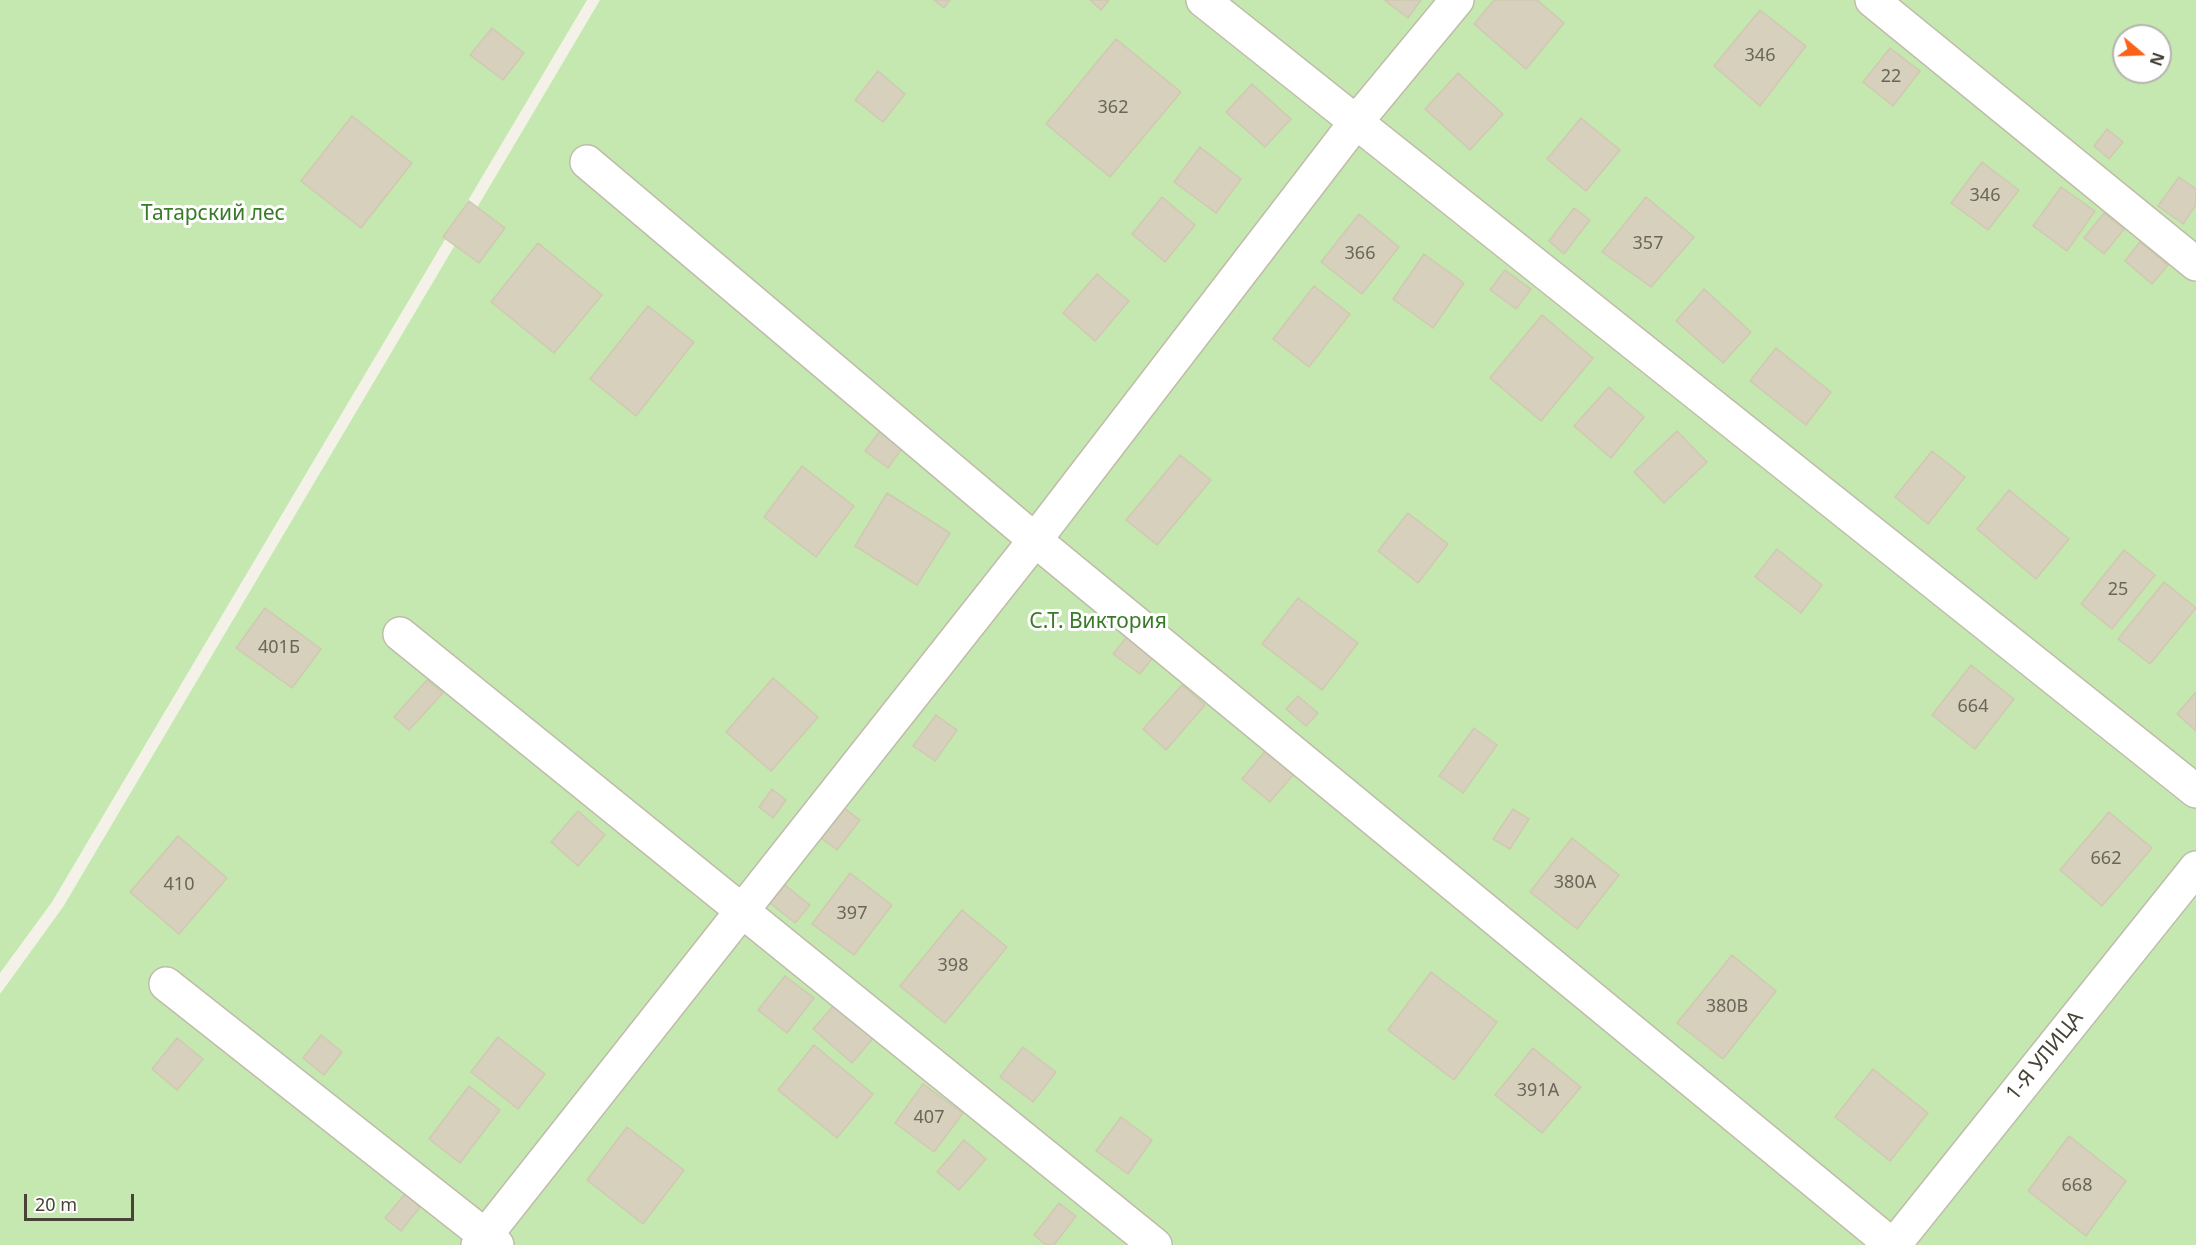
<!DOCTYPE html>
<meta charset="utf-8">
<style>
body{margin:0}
#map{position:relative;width:2196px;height:1245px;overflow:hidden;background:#f4f2e8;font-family:"Noto Sans",sans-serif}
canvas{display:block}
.north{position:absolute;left:2112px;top:24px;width:60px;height:60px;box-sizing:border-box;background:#fff;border:2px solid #b5b4af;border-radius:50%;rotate:109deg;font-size:16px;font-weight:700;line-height:24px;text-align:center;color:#474336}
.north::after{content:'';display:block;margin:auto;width:21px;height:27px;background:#fb6117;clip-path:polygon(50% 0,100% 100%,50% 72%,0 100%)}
.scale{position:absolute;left:24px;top:1194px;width:110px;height:27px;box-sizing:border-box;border:3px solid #474336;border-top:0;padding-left:8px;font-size:18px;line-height:21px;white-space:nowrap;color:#474336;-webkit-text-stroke:4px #fff;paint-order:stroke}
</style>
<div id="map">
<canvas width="2196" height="1245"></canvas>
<div class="north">N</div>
<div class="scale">20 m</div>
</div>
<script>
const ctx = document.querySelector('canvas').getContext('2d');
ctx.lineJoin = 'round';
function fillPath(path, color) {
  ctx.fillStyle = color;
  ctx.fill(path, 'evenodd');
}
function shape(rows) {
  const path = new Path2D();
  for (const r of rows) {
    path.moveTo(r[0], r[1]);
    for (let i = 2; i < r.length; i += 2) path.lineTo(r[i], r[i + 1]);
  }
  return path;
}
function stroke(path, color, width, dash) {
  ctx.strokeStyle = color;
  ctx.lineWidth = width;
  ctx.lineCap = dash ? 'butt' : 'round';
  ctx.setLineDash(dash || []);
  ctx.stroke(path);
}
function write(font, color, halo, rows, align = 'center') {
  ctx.font = font + ' "Noto Sans",sans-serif';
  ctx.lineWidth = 6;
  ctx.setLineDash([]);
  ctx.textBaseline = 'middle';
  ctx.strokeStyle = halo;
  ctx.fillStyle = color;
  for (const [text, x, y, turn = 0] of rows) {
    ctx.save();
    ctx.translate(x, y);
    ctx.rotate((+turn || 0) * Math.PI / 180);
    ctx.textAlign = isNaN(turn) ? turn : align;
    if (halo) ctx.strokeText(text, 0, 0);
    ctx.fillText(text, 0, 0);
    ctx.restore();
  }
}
fillPath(shape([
 [0,0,587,0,52,902,0,973],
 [600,0,2196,0,2196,1245,0,1245,0,994,63,907],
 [2124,36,2160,36,2160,72,2124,72]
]), '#c5e8b0');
const building = shape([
 [934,0,950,0,944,8,934,0],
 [1090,0,1109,0,1101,10,1090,0],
 [1384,0,1421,0,1408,18,1384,0],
 [1494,0,1537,0,1564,23,1526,69,1474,24,1494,0],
 [1760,10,1806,46,1760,106,1714,66,1760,10],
 [492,28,524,53,503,80,470,55,492,28],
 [1116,39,1181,92,1110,177,1046,124,1116,39],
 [1890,48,1920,71,1893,106,1863,82,1890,48],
 [878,71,905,94,883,122,855,100,878,71],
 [1458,73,1503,114,1470,150,1425,109,1458,73],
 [1252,84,1291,119,1265,147,1226,112,1252,84],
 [352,116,412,163,361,228,301,181,352,116],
 [1581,118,1620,150,1586,191,1547,159,1581,118],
 [2107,129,2123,142,2109,159,2094,146,2107,129],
 [1200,147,1241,179,1216,213,1174,182,1200,147],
 [1982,162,2019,190,1988,230,1951,203,1982,162],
 [2179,177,2196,189,2196,205,2183,224,2158,206,2179,177],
 [2061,187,2095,211,2067,251,2033,226,2061,187],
 [1162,197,1195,225,1165,262,1132,234,1162,197],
 [1646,197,1694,237,1651,287,1602,252,1646,197],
 [469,201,505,228,479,263,443,237,469,201],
 [1574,208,1590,220,1564,254,1549,241,1574,208],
 [2104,213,2124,229,2104,254,2084,238,2104,213],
 [1359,214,1399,247,1362,294,1321,262,1359,214],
 [2140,242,2168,265,2152,284,2125,261,2140,242],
 [538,243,602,295,554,353,491,302,538,243],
 [1424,254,1464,283,1433,328,1393,299,1424,254],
 [1505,270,1531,289,1516,309,1490,290,1505,270],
 [1097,274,1129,301,1095,341,1063,313,1097,274],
 [1314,286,1350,314,1309,367,1273,339,1314,286],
 [1704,289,1751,332,1723,363,1676,321,1704,289],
 [648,306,694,342,636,416,590,379,648,306],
 [1542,315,1593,358,1541,421,1490,378,1542,315],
 [1776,348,1831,392,1806,425,1750,381,1776,348],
 [1609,387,1644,417,1611,458,1574,426,1609,387],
 [880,431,902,448,888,468,865,451,880,431],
 [1677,431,1707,462,1664,503,1634,472,1677,431],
 [1932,451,1965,477,1928,524,1895,497,1932,451],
 [1180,455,1211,480,1157,545,1126,520,1180,455],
 [802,466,854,506,816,557,764,517,802,466],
 [2009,490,2069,539,2036,579,1977,529,2009,490],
 [887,493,950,533,917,585,855,546,887,493],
 [1408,513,1448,544,1418,583,1378,551,1408,513],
 [1777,549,1822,585,1801,613,1755,577,1777,549],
 [2124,550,2155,575,2112,629,2081,604,2124,550],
 [2164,582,2196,608,2150,664,2118,639,2164,582],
 [1298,598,1358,643,1322,690,1262,644,1298,598],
 [265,608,321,649,292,688,236,648,265,608],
 [1129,634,1155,655,1140,674,1113,654,1129,634],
 [1971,665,2014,699,1975,749,1932,715,1971,665],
 [773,678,818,717,771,771,726,732,773,678],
 [427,680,443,693,409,730,394,717,427,680],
 [1182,685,1205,705,1166,750,1143,729,1182,685],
 [2196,692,2196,731,2177,714,2196,692],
 [1298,696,1318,713,1306,726,1286,709,1298,696],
 [936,715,957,730,935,761,913,746,936,715],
 [1474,728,1497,745,1463,793,1439,776,1474,728],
 [1266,750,1294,774,1270,802,1242,779,1266,750],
 [772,789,786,800,773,818,759,807,772,789],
 [844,808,860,820,837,850,821,838,844,808],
 [1513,809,1529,819,1510,849,1493,839,1513,809],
 [578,811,605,835,578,866,551,842,578,811],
 [2109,812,2152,848,2102,906,2060,870,2109,812],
 [178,836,227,878,179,934,130,892,178,836],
 [1572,838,1619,875,1577,929,1530,892,1572,838],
 [850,873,892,905,854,955,812,924,850,873],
 [785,885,810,905,795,923,770,903,785,885],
 [962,910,1007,947,945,1023,900,986,962,910],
 [1732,955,1776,991,1723,1059,1677,1023,1732,955],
 [1431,972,1497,1022,1454,1080,1388,1030,1431,972],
 [785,976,814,998,787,1033,758,1010,785,976],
 [837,1002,875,1036,852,1063,813,1029,837,1002],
 [321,1035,342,1052,324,1075,303,1058,321,1035],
 [498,1037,545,1074,518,1109,471,1072,498,1037],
 [177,1038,203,1059,177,1090,152,1069,177,1038],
 [814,1045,873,1094,837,1138,778,1090,814,1045],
 [1023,1047,1056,1072,1033,1102,1000,1077,1023,1047],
 [1533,1048,1581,1087,1542,1133,1495,1095,1533,1048],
 [1873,1069,1928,1113,1890,1161,1835,1117,1873,1069],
 [923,1084,963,1113,934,1152,895,1123,923,1084],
 [469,1086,500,1110,460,1163,429,1139,469,1086],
 [1121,1117,1152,1140,1128,1174,1096,1151,1121,1117],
 [627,1127,684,1170,643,1224,587,1180,627,1127],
 [2069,1136,2126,1181,2086,1236,2028,1191,2069,1136],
 [964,1140,986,1159,959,1190,937,1172,964,1140],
 [405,1194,420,1207,401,1231,385,1218,405,1194],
 [1059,1203,1076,1216,1054,1245,1046,1245,1034,1235,1059,1203]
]);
fillPath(building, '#d6d0bd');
stroke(building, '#d0c9b0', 1.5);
const minor = shape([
 [1203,0,2196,791],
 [1872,0,2196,264],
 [587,162,1035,540,1892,1245],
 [400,634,1155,1245],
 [166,984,497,1245],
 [478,1245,1035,540,1356,122,1457,0],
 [1894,1245,2196,868]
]);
stroke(minor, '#bfbcaa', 36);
stroke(minor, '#fff', 33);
write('18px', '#6b6658', null, [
 ["346",1760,56],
 ["22",1891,77],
 ["362",1113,108],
 ["346",1985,196],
 ["357",1648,244],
 ["366",1360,254],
 ["25",2118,590],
 ["401Б",279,648],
 ["664",1973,707],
 ["662",2106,859],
 ["380А",1575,883],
 ["410",179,885],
 ["397",852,914],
 ["398",953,966],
 ["380В",1727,1007],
 ["391А",1538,1091],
 ["407",929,1118],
 ["668",2077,1186]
]);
write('21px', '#397a29', '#fff', [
 ["Татарский лес",213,214],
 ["С.Т. Виктория",1098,622]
]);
write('21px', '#474336', '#fff', [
 ["1-Я УЛИЦА",2045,1056,-51]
]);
</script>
